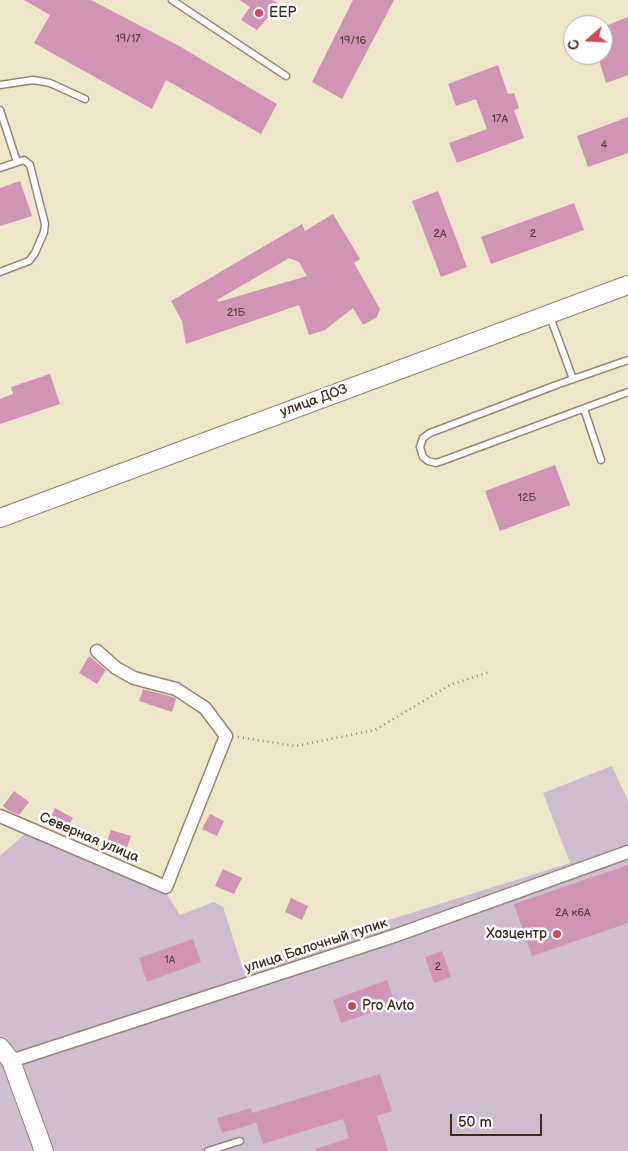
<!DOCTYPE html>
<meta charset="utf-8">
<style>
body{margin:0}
#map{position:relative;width:628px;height:1151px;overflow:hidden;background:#eee6ca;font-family:"Balsamiq Sans",sans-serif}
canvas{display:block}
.north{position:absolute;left:563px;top:15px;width:50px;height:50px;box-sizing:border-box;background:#fff;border:1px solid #b1aaa5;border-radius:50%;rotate:251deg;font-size:14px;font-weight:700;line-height:20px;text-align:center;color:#3b2a1e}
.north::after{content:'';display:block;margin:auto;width:18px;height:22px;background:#d1495b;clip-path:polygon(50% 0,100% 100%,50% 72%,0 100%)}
.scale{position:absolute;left:450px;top:1114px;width:92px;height:22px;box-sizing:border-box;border:2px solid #3b2a1e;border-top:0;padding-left:6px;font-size:15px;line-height:18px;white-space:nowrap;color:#3b2a1e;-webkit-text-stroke:4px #fff;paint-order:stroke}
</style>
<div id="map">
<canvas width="628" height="1151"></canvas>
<div class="north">С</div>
<div class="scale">50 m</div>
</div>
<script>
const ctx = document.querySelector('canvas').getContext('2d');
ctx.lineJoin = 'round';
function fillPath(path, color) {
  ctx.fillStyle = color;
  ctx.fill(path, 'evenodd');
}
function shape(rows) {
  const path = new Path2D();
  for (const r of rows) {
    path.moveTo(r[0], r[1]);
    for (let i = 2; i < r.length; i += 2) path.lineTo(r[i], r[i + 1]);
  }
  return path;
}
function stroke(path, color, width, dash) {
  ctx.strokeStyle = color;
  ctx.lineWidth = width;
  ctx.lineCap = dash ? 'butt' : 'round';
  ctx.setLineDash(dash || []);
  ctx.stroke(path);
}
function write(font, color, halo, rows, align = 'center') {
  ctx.font = font + ' "Balsamiq Sans",sans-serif';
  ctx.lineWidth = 5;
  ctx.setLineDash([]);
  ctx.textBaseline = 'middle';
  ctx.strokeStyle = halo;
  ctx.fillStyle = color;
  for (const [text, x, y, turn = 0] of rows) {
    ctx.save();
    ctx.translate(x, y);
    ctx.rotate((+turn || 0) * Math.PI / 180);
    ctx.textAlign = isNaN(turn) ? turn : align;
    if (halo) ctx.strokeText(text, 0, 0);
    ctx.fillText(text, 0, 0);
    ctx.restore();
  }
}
fillPath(shape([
 [612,766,628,801,628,1151,0,1151,0,856,25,834,165,891,180,915,214,902,223,907,242,966,570,863,543,793]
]), '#cfbdcf');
fillPath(shape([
 [24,0,91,0,179,46,277,104,261,134,166,80,152,109,34,43,50,15],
 [239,0,272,0,280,4,257,30,241,20,250,7],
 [353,0,394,0,342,99,312,82],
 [628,17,628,75,606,83,599,60,607,56,603,42,603,27],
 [498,65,508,94,514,93,519,108,514,110,524,138,457,163,449,143,487,129,476,99,456,106,448,84],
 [628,117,628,153,588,167,577,136],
 [20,181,32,216,0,226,0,188],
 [438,191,467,267,441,277,412,201],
 [574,203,584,230,491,264,481,237],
 [333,214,360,259,354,263,380,309,377,317,363,325,353,308,325,330,309,335,299,305,186,344,182,321,171,301,302,224,305,231],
 [289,258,299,262,307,276,218,302,217,300],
 [50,374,60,404,0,424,0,399,13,394,11,387],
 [555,465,570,505,500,531,485,491],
 [89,656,106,670,97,684,79,673],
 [143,689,173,697,176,699,172,712,139,701],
 [14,791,29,802,19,815,9,811,3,806],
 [55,808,73,818,65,831,48,822],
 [210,814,224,821,217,836,202,829],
 [111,830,131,836,124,856,104,849],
 [628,865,628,923,532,956,514,904],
 [223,869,242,878,234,894,215,886],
 [291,898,308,906,302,920,285,912],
 [193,939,201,962,147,982,139,958],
 [442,951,451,977,434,983,425,957],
 [387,980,395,1004,341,1023,333,1000],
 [380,1074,392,1111,377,1116,388,1151,316,1151,316,1149,349,1138,343,1119,263,1144,256,1123,222,1133,217,1118,251,1108,252,1113]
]), '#d094b4');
const lane = shape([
 [172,0,286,76],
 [0,85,33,80,50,83,85,99],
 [0,110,17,162],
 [0,168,24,160,30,165,45,224,44,232,35,253,29,261,0,272],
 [549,314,573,379],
 [628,360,559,384,430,433,423,438,420,447,423,457,428,461,436,463,442,461,628,392],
 [584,409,601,460],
 [208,1151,240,1141]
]);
const street = shape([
 [0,816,166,887,226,736,205,708,176,689,134,678,116,668,97,651],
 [11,1061,394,936,628,852]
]);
const secondary = shape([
 [0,518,628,285],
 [0,1047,11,1061,44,1151]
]);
stroke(lane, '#948874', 9);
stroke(street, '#948874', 15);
stroke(secondary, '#948874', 20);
stroke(shape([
 [238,737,296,746,375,730,450,685,489,672]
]), '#948874', 2.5, [1, 4]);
stroke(lane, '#fff', 6);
stroke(street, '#fff', 12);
stroke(secondary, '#fff', 18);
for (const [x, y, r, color] of [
 [259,13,5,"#d1495b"],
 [557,934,5,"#d1495b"],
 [352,1006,5,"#d1495b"]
]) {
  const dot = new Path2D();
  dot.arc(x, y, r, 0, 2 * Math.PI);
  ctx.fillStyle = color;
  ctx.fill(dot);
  stroke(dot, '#fff', 2);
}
write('11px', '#604444', null, [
 ["19/17",128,39],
 ["19/16",353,41],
 ["17А",500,119],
 ["4",604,145],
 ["2А",440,234],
 ["2",533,234],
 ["21Б",236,313],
 ["12Б",527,498],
 ["2А к6А",573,913],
 ["1А",170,960],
 ["2",438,967]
]);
write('14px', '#3b2a1e', '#fff', [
 ["EEP",269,13],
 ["Хозцентр",547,934,"right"],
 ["Pro Аvto",362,1006]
], 'left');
write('14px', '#3b2a1e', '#fff', [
 ["улица ДОЗ",314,401,-20],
 ["Северная улица",89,838,23],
 ["улица Балочный тупик",316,946,-18]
]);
</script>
